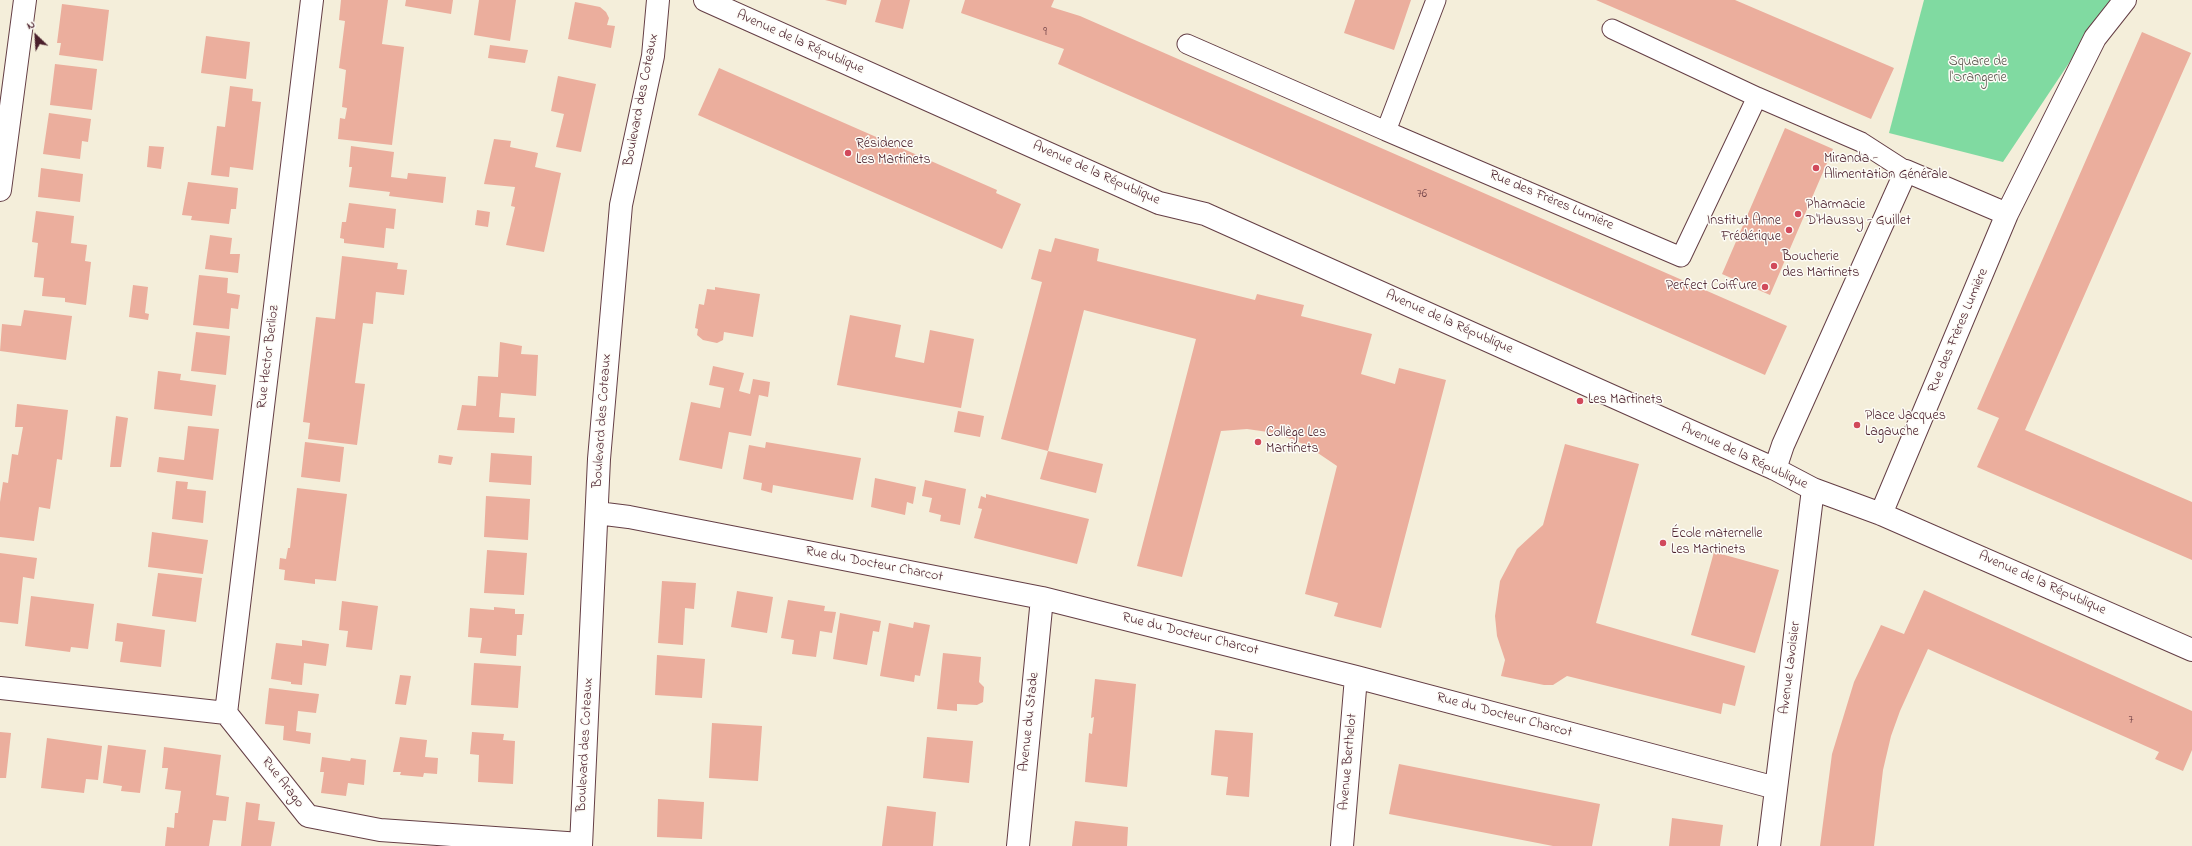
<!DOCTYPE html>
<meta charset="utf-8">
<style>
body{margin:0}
#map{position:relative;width:2192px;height:846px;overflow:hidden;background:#f4eeda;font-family:"Indie Flower",sans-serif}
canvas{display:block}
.north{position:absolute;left:16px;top:16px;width:40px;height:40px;-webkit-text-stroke:3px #fdfcf7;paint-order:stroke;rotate:335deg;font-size:11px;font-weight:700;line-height:16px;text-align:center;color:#4a1f2b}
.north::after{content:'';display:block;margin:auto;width:14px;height:18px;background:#4a1f2b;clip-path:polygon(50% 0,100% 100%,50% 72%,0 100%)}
</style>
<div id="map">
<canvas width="2192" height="846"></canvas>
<div class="north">N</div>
</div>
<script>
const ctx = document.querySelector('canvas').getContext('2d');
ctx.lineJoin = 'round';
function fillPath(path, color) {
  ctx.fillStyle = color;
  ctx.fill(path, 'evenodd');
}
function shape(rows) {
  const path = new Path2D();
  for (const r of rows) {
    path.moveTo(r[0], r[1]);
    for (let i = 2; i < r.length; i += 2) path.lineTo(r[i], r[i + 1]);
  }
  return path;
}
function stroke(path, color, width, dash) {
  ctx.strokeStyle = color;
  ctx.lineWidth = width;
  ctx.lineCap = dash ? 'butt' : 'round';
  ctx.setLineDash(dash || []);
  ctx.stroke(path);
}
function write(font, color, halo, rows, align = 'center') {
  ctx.font = font + ' "Indie Flower",sans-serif';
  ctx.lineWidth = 3;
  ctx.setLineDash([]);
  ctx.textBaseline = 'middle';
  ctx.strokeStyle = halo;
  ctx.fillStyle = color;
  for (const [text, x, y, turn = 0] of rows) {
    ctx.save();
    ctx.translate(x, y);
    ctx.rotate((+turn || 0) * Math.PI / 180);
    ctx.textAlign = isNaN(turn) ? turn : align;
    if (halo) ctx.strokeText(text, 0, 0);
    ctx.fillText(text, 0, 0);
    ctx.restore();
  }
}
fillPath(shape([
 [1924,0,2111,0,2003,162,1889,133]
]), '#80daa1');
fillPath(shape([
 [341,0,388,0,382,44,404,47,392,145,338,139,340,118,345,119,347,108,342,107,346,70,339,68,345,21,339,20],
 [406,0,453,0,451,14,405,6],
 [479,0,516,0,510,41,474,35],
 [825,0,847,0,846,5],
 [881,0,910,0,903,29,875,22],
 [965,0,1054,0,1051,7,1080,16,1787,326,1765,375,1058,64,1064,49,961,13],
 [1355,0,1411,0,1394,50,1344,33],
 [1596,0,1735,0,1894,68,1871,119],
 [575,2,600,7,606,12,609,18,607,25,615,26,611,48,568,39],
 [62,4,109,10,103,61,59,55,61,43,57,43],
 [2142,32,2191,53,2025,430,2192,502,2192,560,1977,467,1999,418,1977,409],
 [206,36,250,42,246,79,201,73],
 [490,45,528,50,525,63,488,58],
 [55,64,97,69,92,110,50,105],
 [719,68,997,190,996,193,1021,204,1002,249,698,115],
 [558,76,596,84,581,152,556,147,564,114,551,111],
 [230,86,253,89,252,101,261,102,253,170,230,167,229,177,211,175,217,126,225,127],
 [49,113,91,119,88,142,82,141,80,159,43,154],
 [1785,128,1833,149,1770,295,1722,274],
 [494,139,511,141,510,147,538,153,535,167,561,173,544,252,506,245,515,207,511,206,515,187,484,184],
 [149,146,164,147,161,169,147,167],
 [351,146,394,152,391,177,407,179,408,173,446,177,443,203,389,196,390,192,349,187,352,167,349,167],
 [41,168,83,174,80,202,38,197],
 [188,182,238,188,236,209,231,209,229,224,191,220,192,216,182,215],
 [349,203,396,209,394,229,386,228,384,248,344,243,344,239,340,238,342,222,346,222],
 [477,210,490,212,488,227,475,225],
 [36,211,74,216,71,243,87,245,85,261,91,262,86,305,65,302,65,298,42,296,44,278,34,277,38,243,32,242],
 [210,235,232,238,230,254,240,254,238,273,205,269],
 [1055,238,1099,249,1097,261,1255,300,1257,294,1304,305,1301,316,1372,334,1361,374,1395,384,1399,368,1446,380,1381,628,1334,616,1338,603,1305,594,1337,466,1306,445,1275,433,1247,429,1221,431,1182,577,1137,566,1196,339,1084,310,1048,451,1001,439,1042,282,1031,279,1039,249,1051,252],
 [342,256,398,263,397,269,407,270,404,295,376,292,373,324,363,323,355,383,365,384,357,445,308,439,310,423,303,422,316,317,335,319],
 [199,275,228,278,227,293,240,295,238,309,231,308,229,329,193,325],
 [133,285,148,287,145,313,149,314,148,320,129,317],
 [715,287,760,294,753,337,724,332,723,340,717,343,703,340,697,335,698,329,695,328,699,304,704,305,707,289,715,290],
 [24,310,72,316,66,360,0,351,2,324,21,326],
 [850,315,901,325,895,357,924,363,930,330,974,339,961,408,837,385],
 [196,332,230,336,226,375,191,371],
 [500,342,522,346,521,354,538,355,536,396,501,393,499,417,515,418,514,433,457,430,462,405,476,406,478,376,498,377],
 [713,366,744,373,739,391,750,394,753,379,770,382,768,397,759,395,751,436,729,432,722,469,679,460,691,402,720,408,724,388,709,385],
 [158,371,181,374,180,380,216,385,212,416,154,409],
 [17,404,68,410,62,460,57,459,50,509,39,507,34,541,0,537,0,502,3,482,8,483,12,454,18,455,23,427,15,427],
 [958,411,984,416,980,437,954,432],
 [116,416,128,418,121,467,110,467],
 [188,426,219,429,213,480,157,472,159,457,184,460],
 [305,442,344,447,340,482,301,477],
 [766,442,861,458,853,500,773,485,772,493,761,490,762,483,743,479,749,445,765,448],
 [1565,444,1639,464,1596,623,1745,666,1735,706,1723,703,1721,714,1567,676,1553,685,1544,685,1501,676,1505,660,1497,636,1495,616,1500,581,1517,549,1543,525],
 [1048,451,1103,464,1096,493,1040,479],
 [491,453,532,456,531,485,489,482],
 [439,455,453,457,451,465,438,463],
 [875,478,916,487,913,504,907,502,905,515,871,507],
 [925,480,966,489,960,525,940,521,941,515,929,512,932,498,922,496],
 [176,481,188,482,187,489,206,491,203,523,172,519],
 [297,488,347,494,336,581,315,579,315,584,284,580,285,570,279,569,280,558,286,559,288,548,290,548],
 [986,494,1089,519,1077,564,974,538,982,509,978,508,981,496,986,498],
 [486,496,530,499,528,540,484,537],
 [152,532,208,540,203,574,148,567],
 [487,550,527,553,524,595,484,593],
 [1714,552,1779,570,1755,653,1691,635],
 [0,553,37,558,34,579,23,577,18,624,0,622],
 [158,573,202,578,196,622,152,616],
 [662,581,696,583,694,609,685,608,683,645,658,643],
 [1924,590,2192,711,2192,750,2183,771,2155,759,2159,752,1928,649,1900,711,1891,736,1883,770,1874,846,1820,846,1832,754,1854,682,1881,625,1904,634],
 [737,591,773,597,767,633,731,627],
 [31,596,94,604,88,649,71,647,70,652,25,646],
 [788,600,825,606,824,611,836,612,832,633,820,631,816,657,792,654,794,640,781,638],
 [342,601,378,606,372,650,346,647,348,631,339,630],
 [494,607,515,609,515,614,524,614,522,635,517,635,516,656,480,653,482,638,468,637,470,608,494,610],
 [840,613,881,621,879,632,873,631,867,665,833,659],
 [914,622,930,625,920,676,915,675,914,682,880,676,889,623,913,628],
 [117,623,165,630,161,667,120,662,123,642,115,641],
 [302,640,329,644,326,666,304,663,302,685,291,684,291,682,271,679,276,643,302,646],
 [943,653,981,657,979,682,984,687,983,702,977,705,957,704,957,711,937,709],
 [657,655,705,659,702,698,655,695],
 [474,663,521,666,518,708,471,705],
 [400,675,411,676,406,705,395,704],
 [1095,679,1136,684,1127,787,1085,782,1089,733,1092,734,1094,717,1091,718],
 [269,688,319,694,316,713,298,711,296,731,311,733,310,744,283,740,284,726,265,724],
 [712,723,762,726,758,781,709,778],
 [1215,730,1253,733,1249,797,1226,795,1228,777,1211,775],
 [0,732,11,733,6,778,0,778],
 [472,732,504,734,503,740,515,741,513,784,478,782,479,755,470,754],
 [400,737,427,740,425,757,438,758,437,774,424,773,423,777,400,775,401,772,393,772],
 [927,737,973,741,969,783,923,778],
 [47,738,102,746,98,780,86,779,84,793,41,788],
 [108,745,146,750,140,793,121,791,122,786,103,783],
 [164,747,221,755,216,795,229,797,226,821,213,820,209,846,165,846,167,827,174,828,175,813,178,813,181,791,165,789,168,768,162,768],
 [322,757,350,761,351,758,366,760,364,785,348,783,346,796,321,793,324,772,320,772],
 [1399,764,1600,804,1592,846,1553,846,1389,814],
 [658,799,704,802,702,839,657,837],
 [246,802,260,804,258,820,275,822,271,846,241,846],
 [887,806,936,812,933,846,882,846],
 [1672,818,1723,825,1720,846,1669,846],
 [1075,821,1128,827,1127,846,1072,846]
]), '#ebae9d');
const lane = shape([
 [1436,0,1386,131,1681,257,1757,97],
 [1612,29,1757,97,1861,142,1906,171],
 [1187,44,1386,131]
]);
const street = shape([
 [705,0,1159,203,1205,214,1775,469,1813,489,1881,514,2192,650],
 [0,190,25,0],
 [1775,469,1783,445,1906,171,2007,214],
 [597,513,629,517,1042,598,1356,677,1776,788],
 [1881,514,2007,214,2095,38,2125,0],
 [0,688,226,713,308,816,380,830,581,844],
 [226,713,312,0],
 [581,846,599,459,621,205,653,56,658,0],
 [1018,846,1042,598],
 [1342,846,1356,677],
 [1769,846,1813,489]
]);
stroke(lane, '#643e45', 21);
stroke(street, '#643e45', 24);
stroke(lane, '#fff', 19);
stroke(street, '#fff', 22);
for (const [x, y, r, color] of [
 [848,153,4,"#d1495b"],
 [1816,168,4,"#d1495b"],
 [1798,214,4,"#d1495b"],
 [1789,230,4,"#d1495b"],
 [1774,266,4,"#d1495b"],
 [1765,287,4,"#d1495b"],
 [1580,401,4,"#d1495b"],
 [1857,425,4,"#d1495b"],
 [1258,442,4,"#d1495b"],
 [1663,543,4,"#d1495b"]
]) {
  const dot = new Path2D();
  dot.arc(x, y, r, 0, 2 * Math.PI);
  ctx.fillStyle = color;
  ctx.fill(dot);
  stroke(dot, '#fdfcf7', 1.5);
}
write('12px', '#724348', null, [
 ["9",1045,33],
 ["76",1422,195],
 ["7",2131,721]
]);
write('14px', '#4a1f2b', '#fdfcf7', [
 ["Avenue de la République",800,43,24],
 ["Boulevard des Coteaux",642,100,-79],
 ["Avenue de la République",1096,174,24],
 ["Rue des Frères Lumière",1551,201,23],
 ["Avenue de la République",1449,323,24],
 ["Rue des Frères Lumière",1959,331,-67],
 ["Rue Hector Berlioz",269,357,-83],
 ["Boulevard des Coteaux",603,421,-86],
 ["Avenue de la République",1744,457,25],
 ["Rue du Docteur Charcot",874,565,11],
 ["Avenue de la République",2042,584,24],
 ["Rue du Docteur Charcot",1190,635,14],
 ["Avenue Lavoisier",1791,668,-83],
 ["Rue du Docteur Charcot",1504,716,15],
 ["Avenue du Stade",1030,722,-84],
 ["Boulevard des Coteaux",586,745,-87],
 ["Avenue Berthelot",1349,762,-85],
 ["Rue Arago",282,783,52]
]);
write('14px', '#5a574e', '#fdfcf7', [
 ["Square de",1978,63],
 ["l'Orangerie",1978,79]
]);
write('14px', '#4a1f2b', '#fdfcf7', [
 ["Résidence",856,145],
 ["Les Martinets",856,161],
 ["Miranda -",1824,160],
 ["Alimentation Générale",1824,176],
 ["Pharmacie",1806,206],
 ["D'Haussy - Guillet",1806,222],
 ["Institut Anne",1781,222,"right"],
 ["Frédérique",1781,238,"right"],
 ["Boucherie",1782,258],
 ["des Martinets",1782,274],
 ["Perfect Coiffure",1757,287,"right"],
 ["Les Martinets",1588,401],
 ["Place Jacques",1865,417],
 ["Lagauche",1865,433],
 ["Collège Les",1266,434],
 ["Martinets",1266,450],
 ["École maternelle",1671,535],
 ["Les Martinets",1671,551]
], 'left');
</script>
